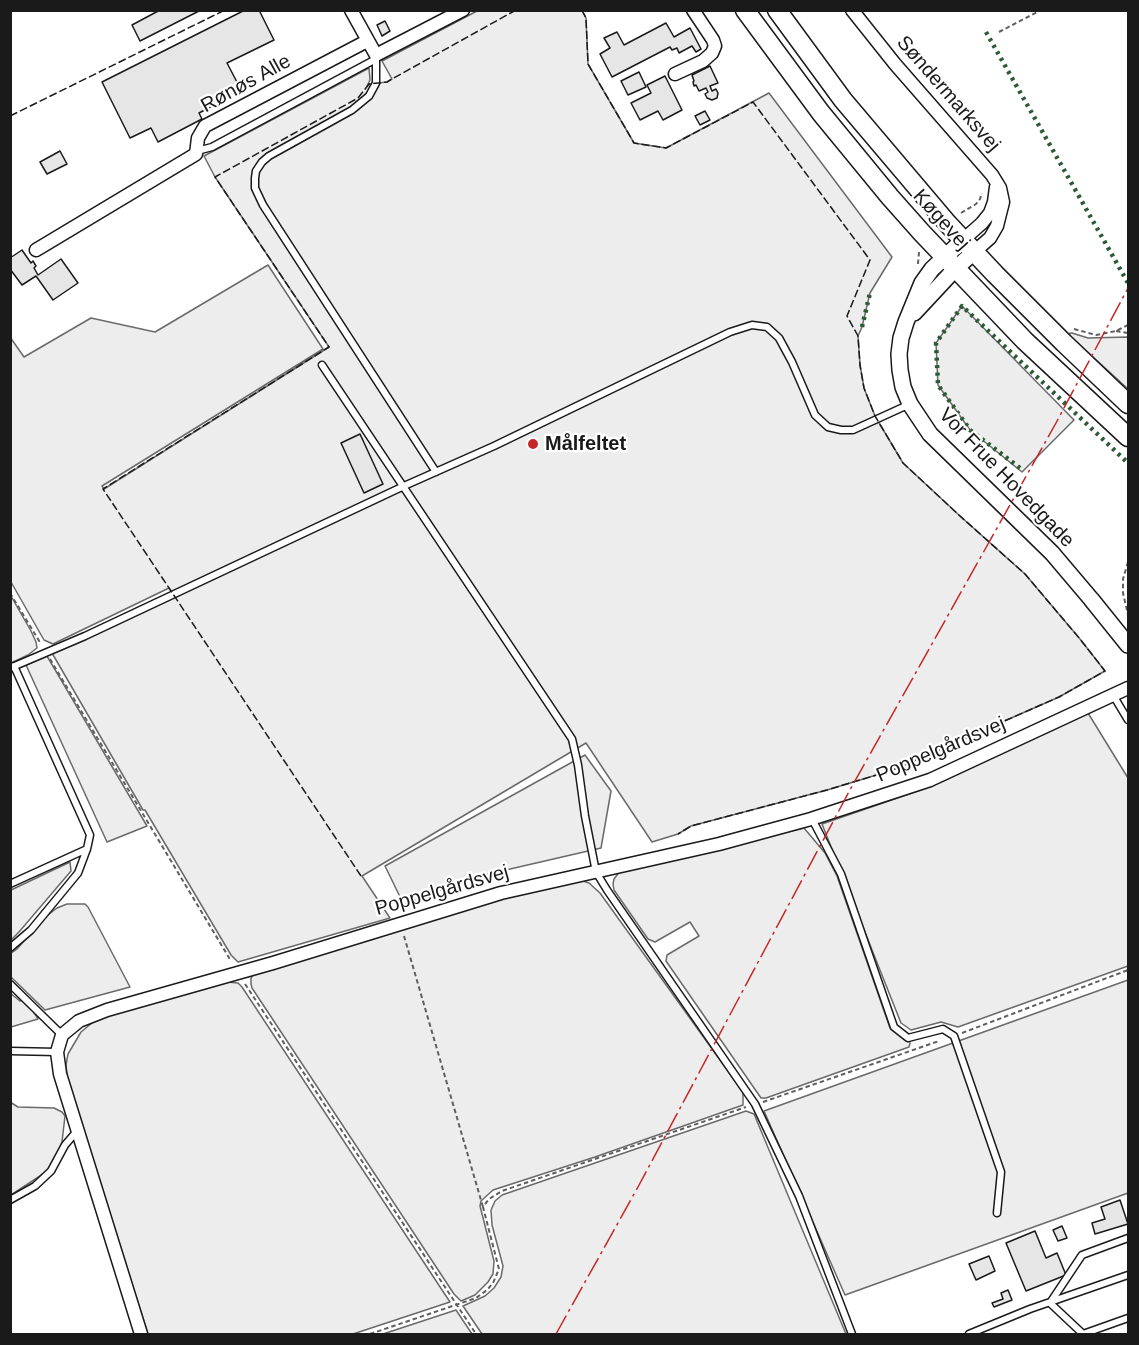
<!DOCTYPE html>
<meta charset="utf-8">
<style>
body{margin:0}
#map{position:relative;width:1139px;height:1345px;overflow:hidden;background:#fff;font-family:Helvetica,sans-serif}
canvas{display:block}
.frame{position:absolute;inset:0;border:12px solid #1a1a1a;pointer-events:none}
</style>
<div id="map">
<canvas width="1139" height="1345"></canvas>
<div class="frame"></div>
</div>
<script>
const ctx = document.querySelector('canvas').getContext('2d');
ctx.lineJoin = 'round';
function fillPath(path, color) {
  ctx.fillStyle = color;
  ctx.fill(path, 'evenodd');
}
function shape(rows) {
  const path = new Path2D();
  for (const r of rows) {
    path.moveTo(r[0], r[1]);
    for (let i = 2; i < r.length; i += 2) path.lineTo(r[i], r[i + 1]);
  }
  return path;
}
function stroke(path, color, width, dash) {
  ctx.strokeStyle = color;
  ctx.lineWidth = width;
  ctx.lineCap = dash ? 'butt' : 'round';
  ctx.setLineDash(dash || []);
  ctx.stroke(path);
}
function write(font, color, halo, rows, align = 'center') {
  ctx.font = font + ' Helvetica,sans-serif';
  ctx.lineWidth = 4.5;
  ctx.setLineDash([]);
  ctx.textBaseline = 'middle';
  ctx.strokeStyle = halo;
  ctx.fillStyle = color;
  for (const [text, x, y, turn = 0] of rows) {
    ctx.save();
    ctx.translate(x, y);
    ctx.rotate((+turn || 0) * Math.PI / 180);
    ctx.textAlign = isNaN(turn) ? turn : align;
    if (halo) ctx.strokeText(text, 0, 0);
    ctx.fillText(text, 0, 0);
    ctx.restore();
  }
}
const built = shape([
 [477,11,582,11,586,18,588,64,634,143,666,148,769,93,892,257,870,293,862,327,858,336,860,365,864,388,875,416,903,463,960,516,1025,574,1080,639,1105,671,1059,697,893,770,827,790,691,826,678,834,652,842,586,743,362,876,390,918,238,962,231,955,145,810,143,810,52,653,175,597,169,588,53,644,44,640,11,582,10,337,24,357,91,318,155,332,268,265,323,349,102,486,104,489,329,347,215,177,204,156,369,68,370,80,367,86,369,84,387,82,392,79,382,61,477,11],
 [962,306,1074,420,1022,472,970,430,938,385,936,343,962,306],
 [1070,333,1072,333,1088,338,1128,337,1128,389,1069,335,1070,333],
 [11,596,31,631,36,642,37,648,28,655,11,663,11,596],
 [47,656,147,826,107,842,26,665,47,656],
 [1088,713,1128,778,1128,966,958,1027,941,1022,911,1030,901,1023,822,824,932,786,1088,713],
 [585,755,611,791,601,848,467,879,404,905,385,866,585,755],
 [804,828,825,853,837,876,890,1028,909,1041,910,1043,909,1047,766,1098,761,1098,666,961,667,955,699,936,690,922,655,942,648,939,614,890,613,884,614,879,620,871,804,828],
 [70,862,71,871,19,932,11,940,11,890,70,862],
 [580,880,589,883,600,893,743,1092,743,1105,595,1157,493,1190,481,1201,480,1206,494,1261,493,1274,488,1282,475,1295,461,1301,454,1294,252,988,251,984,251,978,253,975,531,890,580,880],
 [67,904,85,904,88,907,130,987,45,1010,11,977,10,954,17,949,44,918,57,908,67,904],
 [1128,980,1128,1193,845,1295,764,1111,1128,980],
 [227,982,238,983,242,987,450,1302,353,1334,148,1334,68,1083,66,1065,68,1054,81,1032,98,1018,227,982],
 [10,993,20,1001,26,999,38,1019,11,1027,10,993],
 [10,1102,18,1107,54,1108,62,1112,65,1116,62,1142,56,1159,46,1172,11,1195,10,1102],
 [746,1111,754,1114,846,1334,482,1334,463,1306,485,1296,494,1288,501,1277,503,1266,492,1225,491,1210,495,1201,502,1195,746,1111],
 [456,1310,472,1334,383,1334,456,1310]
]);
fillPath(built, '#ededed');
stroke(built, '#6a6a6a', 1.5);
const building = shape([
 [160,10,201,10,140,41,132,25,160,10],
 [245,10,259,10,274,40,227,63,238,84,223,92,226,99,199,113,202,119,158,142,151,128,130,138,102,82,245,10],
 [385,21,390,31,382,36,377,25,385,21],
 [666,23,674,37,690,28,701,49,696,52,692,46,679,53,677,48,672,50,670,47,612,77,600,54,610,48,604,38,617,32,624,45,666,23],
 [710,66,718,83,710,86,712,91,716,89,718,93,717,98,712,100,707,98,705,94,708,92,706,88,699,91,696,85,694,86,693,82,694,81,692,75,710,66],
 [639,72,646,87,628,95,621,81,639,72],
 [665,76,682,110,663,120,658,111,640,120,631,103,651,93,647,85,665,76],
 [705,111,710,120,700,125,695,116,705,111],
 [60,151,67,164,47,174,40,162,60,151],
 [22,250,31,263,33,261,36,266,34,268,38,275,61,259,78,283,53,300,36,276,22,285,10,269,10,258,22,250],
 [360,434,383,484,364,493,341,443,360,434],
 [1120,1200,1128,1224,1095,1234,1092,1223,1105,1219,1101,1207,1120,1200],
 [1062,1226,1067,1238,1058,1241,1053,1230,1062,1226],
 [1035,1231,1046,1258,1057,1253,1066,1275,1026,1291,1006,1243,1035,1231],
 [989,1256,995,1271,976,1280,969,1264,989,1256],
 [1008,1290,1012,1300,994,1307,992,1303,1003,1299,1001,1293,1008,1290]
]);
fillPath(building, '#e6e6e6');
stroke(building, '#1a1a1a', 1.5);
const service = shape([
 [376,55,376,83,369,96,352,110,269,156,262,162,256,171,255,178,255,188,263,205,436,472],
 [197,151,212,147,376,59],
 [322,365,572,739,578,765,585,816,596,872,607,890,755,1104,799,1196,852,1334],
 [10,668,85,636,404,486,494,446,730,332,752,325,767,327,779,338,792,362,815,415,828,427,841,430,853,430,910,404],
 [1113,695,1128,720],
 [812,819,841,874,894,1027,908,1038,943,1029,954,1036,1001,1172,997,1213],
 [10,884,87,849,90,835,14,666],
 [10,948,31,930,78,873,87,849],
 [10,984,62,1035],
 [10,1051,57,1052],
 [10,1200,35,1186,51,1171,65,1145,77,1131],
 [1128,1238,1082,1255,1050,1303,1083,1334,1128,1318],
 [969,1334,1030,1309,1128,1275]
]);
const minor = shape([
 [351,10,376,55,463,10],
 [852,10,895,64,992,175,1000,188,1003,202,997,226,990,238,974,252],
 [675,74,703,61,712,53,715,46,713,40,693,10],
 [963,240,982,223,990,213,994,202,996,187],
 [36,250,196,154,198,138,205,126,367,41],
 [141,1334,60,1074,57,1052,62,1035,79,1021,107,1010,273,963,501,893,719,844,811,819,930,780,1128,688]
]);
const tertiary = shape([
 [963,240,932,269,922,283,906,322,901,338,899,354,900,370,903,387,910,404,930,434,1052,553,1091,599,1128,645],
 [914,313,955,269,974,252]
]);
const primary = shape([
 [745,10,821,113,890,197,922,233,1025,341,1128,437],
 [777,10,843,100,948,224,995,274,1064,343,1128,404]
]);
stroke(service, '#1a1a1a', 9);
stroke(minor, '#1a1a1a', 15);
stroke(tertiary, '#1a1a1a', 18);
stroke(primary, '#1a1a1a', 21);
stroke(shape([
 [999,32,1041,10],
 [961,213,976,204,980,199,982,193],
 [918,264,919,252],
 [1074,329,1096,335,1116,331,1128,325],
 [1116,331,1128,333],
 [1128,562,1123,579,1123,593,1128,615],
 [10,593,41,644],
 [50,659,231,961],
 [404,936,483,1207],
 [245,984,476,1334],
 [962,1033,1128,970],
 [763,1102,939,1041],
 [370,1334,476,1298,487,1290,493,1283,499,1269,483,1207,489,1199,502,1191,746,1107]
]), '#5f5f5f', 2, [4.5, 3]);
stroke(service, '#fff', 6);
stroke(minor, '#fff', 12);
stroke(tertiary, '#fff', 15);
stroke(primary, '#fff', 18);
stroke(shape([
 [986,32,1128,283],
 [862,327,870,293],
 [1020,468,970,430,938,385,936,343,962,306,1128,463]
]), '#2b5a34', 4.5, [3, 4.5]);
stroke(shape([
 [582,10,586,18,588,64,634,143,666,148,753,102,870,260,847,316,858,336,860,365,864,388,875,416,903,463,960,516,1025,574,1080,639,1105,671,1059,697,893,770,827,790,691,826,678,834],
 [10,116,225,10],
 [361,876,103,489,329,347,215,177,358,98,369,84,387,82,392,79,516,10]
]), '#1a1a1a', 1.5, [8, 3]);
stroke(shape([
 [556,1334,638,1187,851,788,1056,423,1128,288]
]), '#c62828', 1.5, [21, 4.5, 3, 4.5]);
for (const [x, y, r, color] of [
 [533,444,6,"#c62828"]
]) {
  const dot = new Path2D();
  dot.arc(x, y, r, 0, 2 * Math.PI);
  ctx.fillStyle = color;
  ctx.fill(dot);
  stroke(dot, '#fff', 2);
}
write('20px', '#1a1a1a', '#fff', [
 ["Rønøs Alle",246,84,-29],
 ["Søndermarksvej",948,94,49],
 ["Køgevej",941,220,48],
 ["Vor Frue Hovedgade",1006,478,46],
 ["Poppelgårdsvej",941,750,-23],
 ["Poppelgårdsvej",442,891,-16]
]);
write('bold 20px', '#1a1a1a', '#fff', [
 ["Målfeltet",545,444]
], 'left');
</script>
